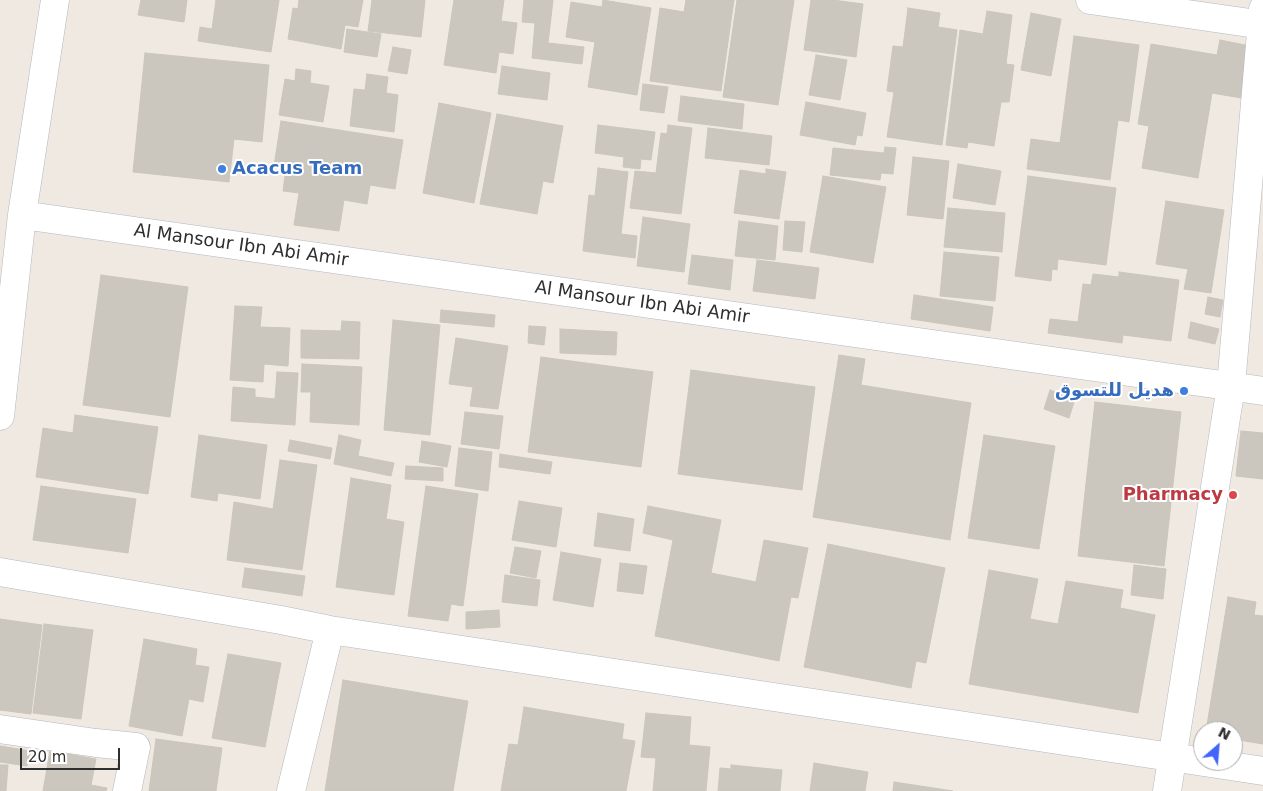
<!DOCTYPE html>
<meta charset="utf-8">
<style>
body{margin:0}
#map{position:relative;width:1263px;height:791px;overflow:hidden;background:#efe9e1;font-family:"DejaVu Sans",sans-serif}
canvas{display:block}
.north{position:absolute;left:1193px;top:721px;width:50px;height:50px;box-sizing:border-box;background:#fff;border:1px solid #ababab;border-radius:50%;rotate:27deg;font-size:14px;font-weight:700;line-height:20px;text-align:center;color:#2e2e2e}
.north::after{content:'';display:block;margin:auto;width:18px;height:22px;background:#4264fb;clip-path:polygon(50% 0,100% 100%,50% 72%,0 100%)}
.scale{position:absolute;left:20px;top:748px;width:100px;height:22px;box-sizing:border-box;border:2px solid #2e2e2e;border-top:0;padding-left:6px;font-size:15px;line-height:18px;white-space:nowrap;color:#2e2e2e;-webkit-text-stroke:4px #fff;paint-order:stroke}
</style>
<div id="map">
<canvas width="1263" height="791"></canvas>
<div class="north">N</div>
<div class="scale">20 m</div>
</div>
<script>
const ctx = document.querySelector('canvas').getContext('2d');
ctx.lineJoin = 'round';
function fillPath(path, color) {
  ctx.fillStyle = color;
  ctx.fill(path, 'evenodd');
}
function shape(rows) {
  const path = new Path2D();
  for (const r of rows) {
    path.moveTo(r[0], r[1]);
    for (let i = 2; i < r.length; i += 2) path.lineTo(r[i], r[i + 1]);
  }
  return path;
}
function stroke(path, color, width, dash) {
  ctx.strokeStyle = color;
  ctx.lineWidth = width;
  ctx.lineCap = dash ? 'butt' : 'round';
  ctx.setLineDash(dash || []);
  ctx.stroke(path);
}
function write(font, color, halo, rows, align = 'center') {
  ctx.font = font + ' "DejaVu Sans","Noto Naskh Arabic",sans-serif';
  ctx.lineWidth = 4;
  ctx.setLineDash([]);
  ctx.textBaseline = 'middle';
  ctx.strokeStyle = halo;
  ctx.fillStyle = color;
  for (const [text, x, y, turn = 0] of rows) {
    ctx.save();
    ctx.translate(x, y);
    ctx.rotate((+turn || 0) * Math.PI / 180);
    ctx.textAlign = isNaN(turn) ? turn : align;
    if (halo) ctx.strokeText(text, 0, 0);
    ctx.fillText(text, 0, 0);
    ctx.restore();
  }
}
const building = shape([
 [141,0,187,0,184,22,138,15,141,0],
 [216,0,279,0,271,52,198,41,200,27,212,29,216,0],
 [299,0,363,0,358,27,345,25,341,49,288,39,293,8,298,9,299,0],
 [372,0,425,0,421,37,368,31,372,0],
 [454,0,504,0,501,21,517,23,513,54,499,52,496,73,444,65,454,0],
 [524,0,553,0,548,43,584,47,582,64,532,58,535,23,522,22,524,0],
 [603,0,651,8,637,95,588,87,595,42,566,37,571,2,602,7,603,0],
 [686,0,734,0,721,91,650,81,660,8,684,12,686,0],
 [737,0,794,0,778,105,723,97,737,0],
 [811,0,833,0,863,4,856,57,804,50,811,0],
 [908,8,940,13,938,27,957,30,942,145,887,137,894,92,887,91,893,46,903,47,908,8],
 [987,11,1012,15,1006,64,1014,65,1009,102,1001,102,994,146,968,142,967,148,946,145,960,30,983,34,987,11],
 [1031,13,1061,19,1051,76,1021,70,1031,13],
 [347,29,381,34,377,57,344,52,347,29],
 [1074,36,1139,45,1129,122,1118,120,1110,180,1027,169,1031,139,1060,143,1074,36],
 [1220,40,1250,46,1241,98,1212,93,1198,178,1142,168,1149,126,1138,124,1151,44,1217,55,1220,40],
 [393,47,411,50,407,74,388,71,393,47],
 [145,53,269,65,262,142,234,139,229,182,133,172,145,53],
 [816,55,847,60,840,100,809,95,816,55],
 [502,66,550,73,547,100,498,94,502,66],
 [296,69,311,71,310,83,329,86,323,122,279,115,285,79,295,81,296,69],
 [367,74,388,77,386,93,398,95,394,132,350,126,354,89,365,90,367,74],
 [643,84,668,87,664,113,640,110,643,84],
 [681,96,744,104,742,129,678,121,681,96],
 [806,102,866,113,862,136,857,135,855,145,800,135,806,102],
 [439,103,491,113,474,203,423,193,439,103],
 [497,114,563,126,553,183,543,181,537,214,480,204,497,114],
 [281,121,403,140,395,189,370,185,367,204,344,200,339,231,294,225,299,193,283,191,286,168,274,166,281,121],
 [598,125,655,132,651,160,641,159,640,169,623,167,624,157,595,153,598,125],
 [668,125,692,128,681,214,630,208,635,171,656,173,661,133,667,134,668,125],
 [708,128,772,136,769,165,705,158,708,128],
 [885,147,896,148,893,174,881,173,880,180,830,175,833,148,884,153,885,147],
 [913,157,949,161,943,219,907,215,913,157],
 [958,164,1001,171,995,205,953,198,958,164],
 [598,168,628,172,621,234,637,236,635,258,583,251,589,195,595,196,598,168],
 [766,169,786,172,779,219,734,213,740,170,766,174,766,169],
 [823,176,886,187,873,263,810,252,823,176],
 [1028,176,1116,188,1106,265,1058,259,1057,270,1052,269,1051,281,1015,276,1028,176],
 [1166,201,1224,210,1211,293,1184,289,1188,269,1156,264,1166,201],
 [948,208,1005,213,1002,252,944,247,948,208],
 [643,217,690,224,684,272,637,266,643,217],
 [739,221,778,226,775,260,735,256,739,221],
 [785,221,805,222,802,252,783,250,785,221],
 [944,252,999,257,995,301,940,296,944,252],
 [692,255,733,260,730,290,688,284,692,255],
 [757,260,819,268,815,299,753,291,757,260],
 [1119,272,1179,280,1171,341,1123,335,1122,343,1048,333,1050,319,1078,322,1083,284,1091,285,1093,274,1119,277,1119,272],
 [101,275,188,287,170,417,83,405,101,275],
 [914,295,993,307,990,331,911,319,914,295],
 [1208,297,1223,300,1220,317,1205,314,1208,297],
 [235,306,262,307,260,327,290,328,288,366,264,364,263,382,230,380,235,306],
 [441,310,495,315,494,327,440,322,441,310],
 [393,320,440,325,430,435,384,430,393,320],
 [342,321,360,322,359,359,301,358,301,330,341,331,342,321],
 [1191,322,1219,329,1215,344,1188,338,1191,322],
 [529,326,546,327,544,345,528,343,529,326],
 [560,329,617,332,616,355,560,353,560,329],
 [456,338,508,346,498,409,470,406,473,387,449,384,456,338],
 [839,355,865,359,861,385,971,403,950,540,813,517,839,355],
 [541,357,653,372,641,467,528,452,541,357],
 [302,364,362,367,359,425,310,422,311,392,301,392,302,364],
 [691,370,815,387,802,490,678,474,691,370],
 [277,372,298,373,295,425,231,421,233,387,255,389,255,397,275,399,277,372],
 [1050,390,1075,399,1069,418,1044,409,1050,390],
 [1095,402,1181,412,1164,566,1078,556,1095,402],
 [465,412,503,416,499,449,461,444,465,412],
 [75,415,158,427,148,494,36,477,43,428,73,433,75,415],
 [1241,431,1263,433,1263,479,1236,476,1241,431],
 [199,435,267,445,260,499,218,493,217,501,191,497,199,435],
 [339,435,361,440,358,456,394,463,391,476,334,464,339,435],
 [984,435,1055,446,1039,549,968,538,984,435],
 [290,440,332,448,330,459,288,451,290,440],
 [422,441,451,446,447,467,419,462,422,441],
 [459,448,492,452,488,491,455,486,459,448],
 [500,454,552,462,550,474,499,467,500,454],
 [280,460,317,465,302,570,227,560,234,502,273,509,280,460],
 [406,466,443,468,443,481,405,479,406,466],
 [351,478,391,485,386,519,404,522,394,595,336,587,351,478],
 [41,486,136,499,128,553,33,540,41,486],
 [426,486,478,494,463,606,451,604,448,621,408,616,426,486],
 [519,501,562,508,556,547,512,540,519,501],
 [648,506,721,520,711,573,756,582,764,540,808,548,798,598,791,597,779,661,655,636,673,540,643,533,648,506],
 [598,513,634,519,630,551,594,546,598,513],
 [828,544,945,568,926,663,916,661,911,688,804,667,828,544],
 [515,547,541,551,536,578,510,573,515,547],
 [561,552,601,559,593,607,553,600,561,552],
 [620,563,647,566,643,594,617,591,620,563],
 [1134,565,1166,569,1163,599,1131,595,1134,565],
 [245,568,305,576,302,596,242,587,245,568],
 [989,570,1038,579,1030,619,1058,624,1066,581,1123,590,1120,608,1155,615,1138,713,969,684,989,570],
 [505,575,540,580,537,606,502,602,505,575],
 [1228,597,1256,602,1254,615,1263,616,1263,744,1233,739,1233,731,1206,731,1228,597],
 [499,610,500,627,466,629,466,612,499,610],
 [0,619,42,625,31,714,0,710,0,619],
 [44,624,93,630,81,719,33,713,44,624],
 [144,639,197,649,195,665,209,667,203,702,189,699,182,736,129,726,144,639],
 [228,654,281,663,265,747,212,738,228,654],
 [343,680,468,701,453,791,325,791,343,680],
 [524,707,624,724,622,739,635,741,626,791,501,791,509,744,518,745,524,707],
 [646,713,691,717,689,745,710,747,706,791,653,791,656,758,641,757,646,713],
 [156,739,222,748,216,791,149,791,156,739],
 [0,746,30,751,27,766,0,762,0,746],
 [50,751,96,759,91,785,107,788,106,791,43,791,50,751],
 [814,763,868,772,865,791,810,791,814,763],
 [0,765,8,765,6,791,0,791,0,765],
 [731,765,782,770,780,791,718,791,720,768,731,769,731,765],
 [894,782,953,791,893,791,894,782]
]);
fillPath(building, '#cbc7bf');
stroke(building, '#cbc5ba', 1);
const minor = shape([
 [1090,0,1263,25],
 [22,215,1263,391],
 [0,416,22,215,55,0],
 [0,572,281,620,330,630,1263,771],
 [0,729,96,743,136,747,127,791],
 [291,791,330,630],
 [1167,791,1231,386,1263,9]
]);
stroke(minor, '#b4b7c1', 29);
stroke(minor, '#fff', 28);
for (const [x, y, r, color] of [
 [222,169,5,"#3f7fe0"],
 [1184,391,5,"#3f7fe0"],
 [1233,495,5,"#e0444e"]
]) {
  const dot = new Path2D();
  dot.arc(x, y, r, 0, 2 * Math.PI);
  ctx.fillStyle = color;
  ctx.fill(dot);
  stroke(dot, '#fff', 2);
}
write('bold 18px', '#366cbe', '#fff', [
 ["Acacus Team",232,169],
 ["هديل للتسوق",1174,391,"right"]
], 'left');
write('18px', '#2e2e2e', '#fff', [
 ["Al Mansour Ibn Abi Amir",241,246,8],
 ["Al Mansour Ibn Abi Amir",642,303,8]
]);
write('bold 18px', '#be3a42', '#fff', [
 ["Pharmacy",1223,495]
], 'right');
</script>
